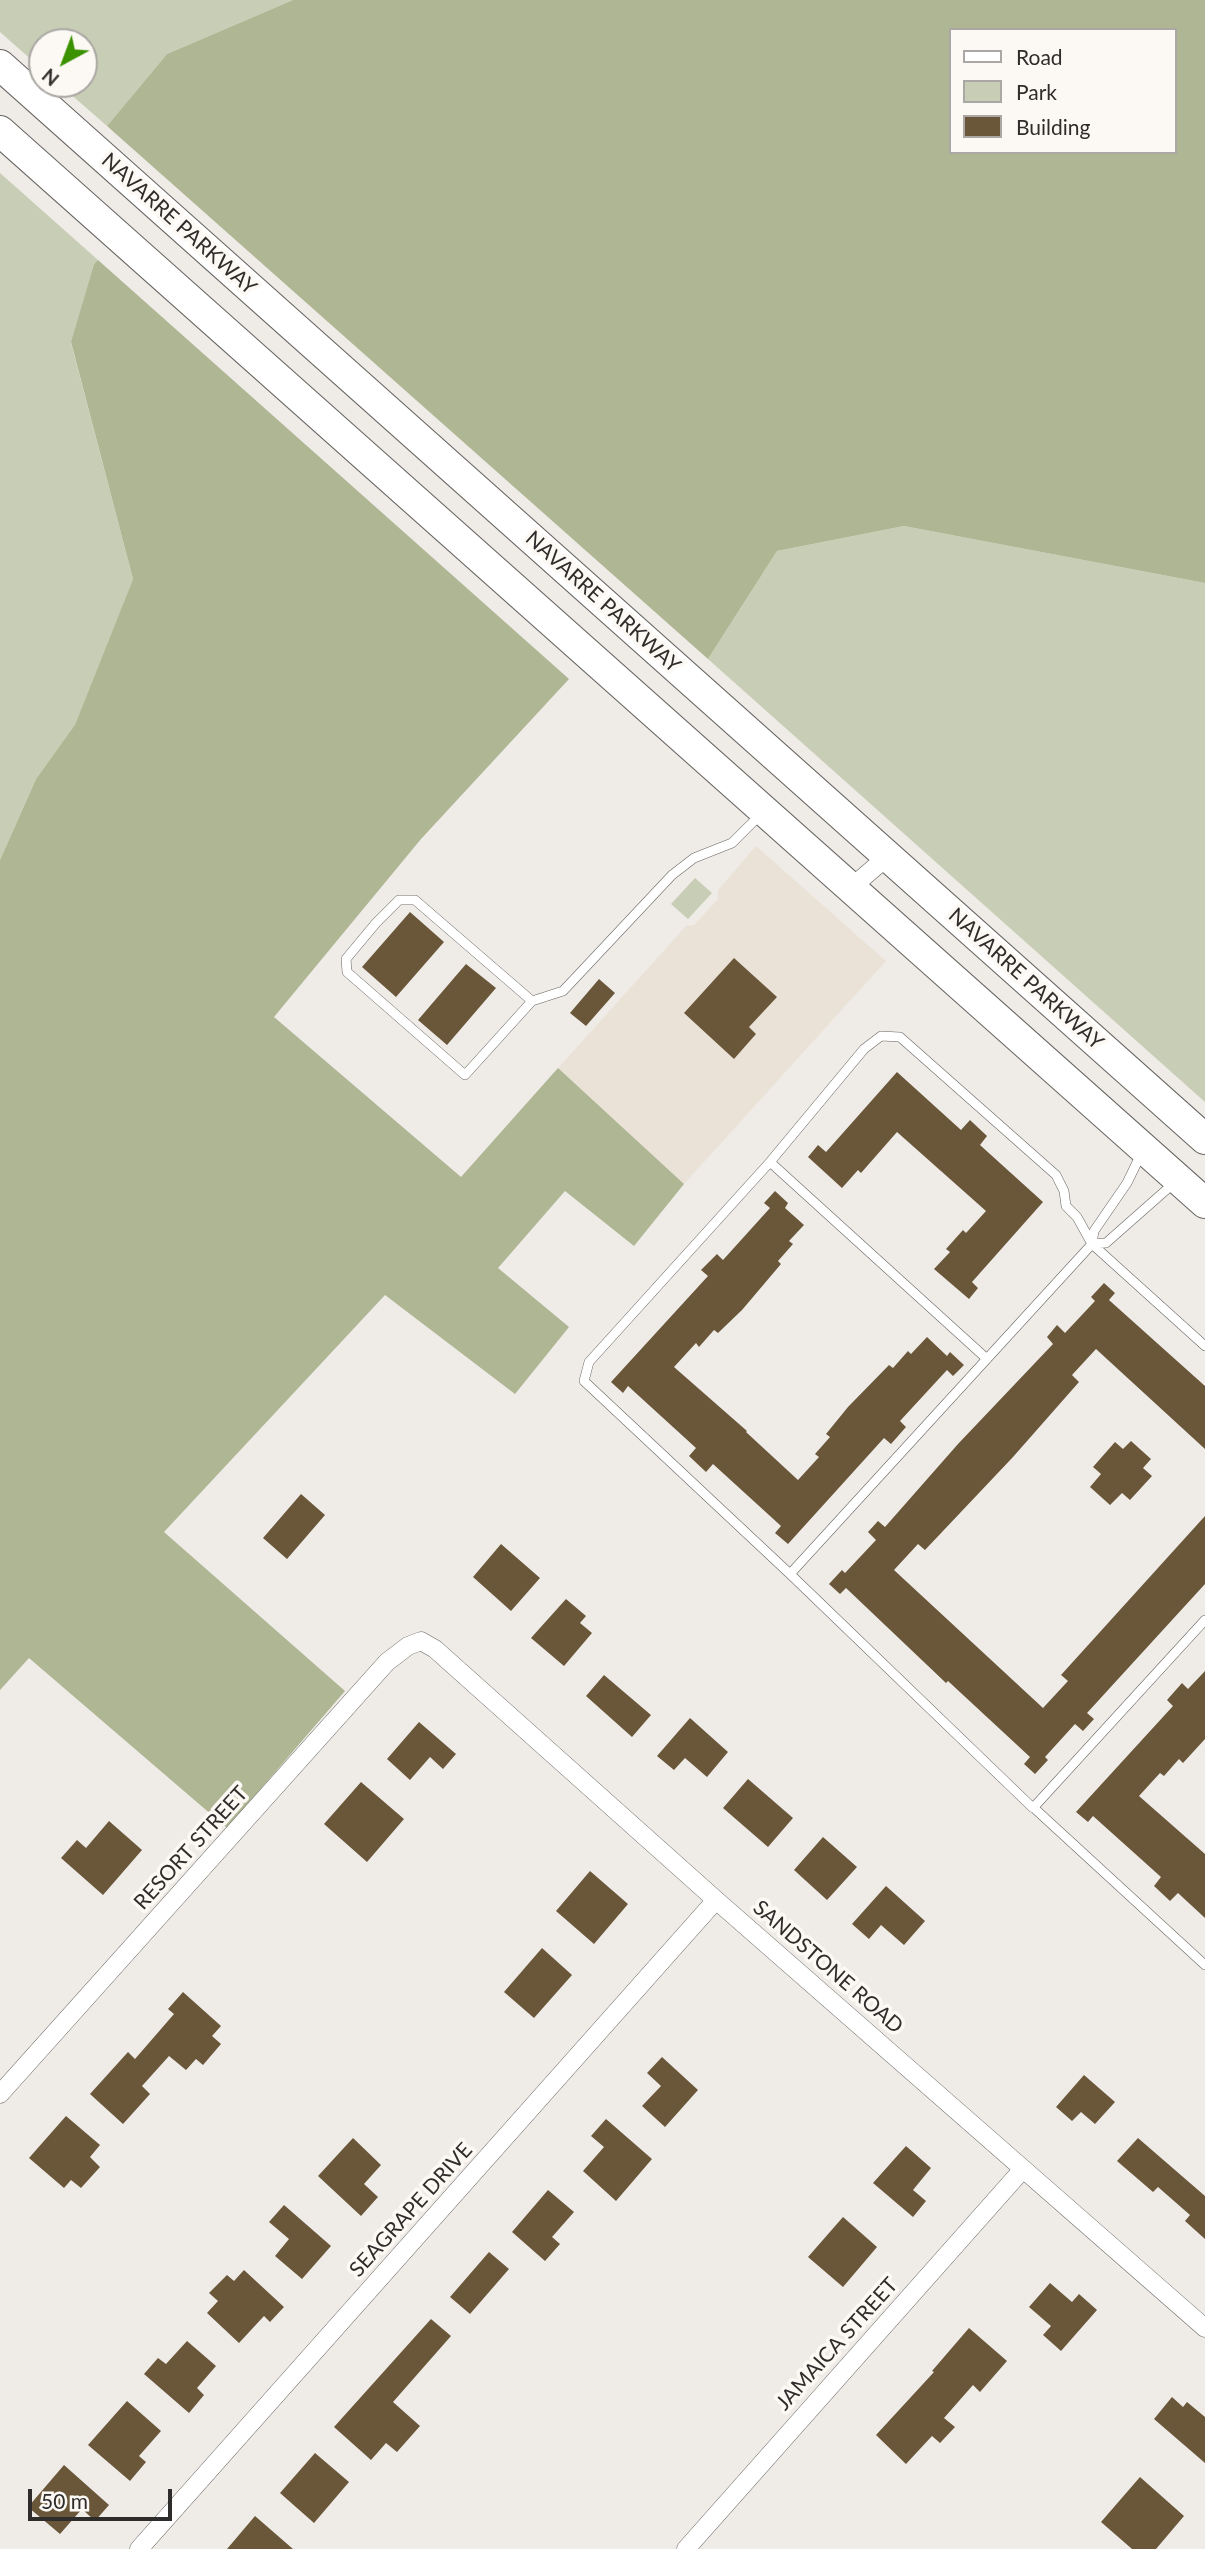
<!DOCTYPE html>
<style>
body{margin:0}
#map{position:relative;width:1205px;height:2549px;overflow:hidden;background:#efebe7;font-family:Lato,sans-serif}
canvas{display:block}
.legend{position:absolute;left:949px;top:28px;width:228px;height:126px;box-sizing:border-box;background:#fcf8f4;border:2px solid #aaa7a4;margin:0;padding:9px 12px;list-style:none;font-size:21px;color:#2f2d2c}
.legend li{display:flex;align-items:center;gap:14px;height:35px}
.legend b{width:35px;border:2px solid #aaa7a4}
.north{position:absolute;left:28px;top:28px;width:70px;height:70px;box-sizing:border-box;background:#fcf8f4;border:2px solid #aaa7a4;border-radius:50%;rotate:221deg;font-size:19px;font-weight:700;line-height:28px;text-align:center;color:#2f2d2c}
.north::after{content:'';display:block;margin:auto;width:24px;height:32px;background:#3b9200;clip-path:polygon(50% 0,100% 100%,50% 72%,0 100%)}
.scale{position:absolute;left:28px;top:2489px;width:144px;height:32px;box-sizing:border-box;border:4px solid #2f2d2c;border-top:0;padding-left:9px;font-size:21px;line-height:24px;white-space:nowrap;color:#2f2d2c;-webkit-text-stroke:5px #fcf8f4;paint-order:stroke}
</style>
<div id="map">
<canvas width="1205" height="2549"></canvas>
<ul class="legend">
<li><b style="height:9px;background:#fff"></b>Road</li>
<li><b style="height:19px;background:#c8ceb5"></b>Park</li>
<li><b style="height:19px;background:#6a573a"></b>Building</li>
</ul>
<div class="north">N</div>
<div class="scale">50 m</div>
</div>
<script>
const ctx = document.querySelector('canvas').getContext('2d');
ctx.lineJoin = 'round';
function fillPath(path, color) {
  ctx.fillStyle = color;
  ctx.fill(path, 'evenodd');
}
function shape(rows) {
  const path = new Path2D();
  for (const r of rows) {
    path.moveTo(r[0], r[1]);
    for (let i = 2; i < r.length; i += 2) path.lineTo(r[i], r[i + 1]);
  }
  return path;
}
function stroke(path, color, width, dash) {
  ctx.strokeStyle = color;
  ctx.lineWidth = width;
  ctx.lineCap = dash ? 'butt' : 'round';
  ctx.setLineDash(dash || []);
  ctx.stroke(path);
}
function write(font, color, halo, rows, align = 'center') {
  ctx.font = font + ' Lato,sans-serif';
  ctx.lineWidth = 7;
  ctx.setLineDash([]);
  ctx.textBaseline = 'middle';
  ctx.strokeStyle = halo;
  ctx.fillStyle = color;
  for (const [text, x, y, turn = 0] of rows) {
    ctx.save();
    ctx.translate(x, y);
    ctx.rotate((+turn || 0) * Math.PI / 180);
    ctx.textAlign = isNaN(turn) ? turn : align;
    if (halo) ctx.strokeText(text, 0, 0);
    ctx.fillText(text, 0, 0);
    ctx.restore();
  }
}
fillPath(shape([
 [756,846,886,961,684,1184,558,1068,686,926,694,925,718,899,718,890]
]), '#ebe2d7');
fillPath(shape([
 [0,0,293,0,167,54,107,126,59,84,84,84,84,42,42,42,42,69,0,32],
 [0,173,98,260,94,264,71,343,133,579,75,726,36,779,0,860],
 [904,526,1205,583,1205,1102,708,659,777,551],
 [695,878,712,893,688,919,671,904]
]), '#c8ceb5');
fillPath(shape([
 [293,0,1205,0,1205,583,904,526,777,551,708,659,107,126,167,54],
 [951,30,1175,30,1175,152,951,152],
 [98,260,569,679,421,839,274,1017,461,1177,558,1068,684,1184,634,1246,565,1191,498,1268,569,1327,515,1394,385,1295,164,1532,345,1691,227,1828,29,1658,0,1690,0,860,36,779,75,725,133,579,71,342,94,264]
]), '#aeb693');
fillPath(shape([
 [410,912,444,942,396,997,362,967],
 [734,958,777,997,749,1027,756,1034,734,1059,684,1013],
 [466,964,496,988,447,1045,418,1020],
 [599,979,615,993,586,1026,570,1013],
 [897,1072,961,1130,970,1120,987,1136,980,1145,1043,1202,972,1282,978,1288,969,1299,934,1269,950,1252,946,1249,963,1230,966,1233,986,1211,897,1132,861,1173,858,1170,842,1188,808,1157,818,1145,826,1152],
 [775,1191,788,1203,785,1208,804,1225,789,1241,793,1244,778,1261,781,1264,742,1310,718,1333,714,1330,699,1347,696,1343,674,1367,747,1431,746,1432,798,1480,819,1457,815,1454,830,1437,826,1434,848,1407,889,1365,893,1368,908,1351,911,1354,927,1337,947,1356,950,1352,964,1365,953,1376,947,1370,900,1421,906,1427,891,1444,884,1438,788,1544,775,1533,781,1526,713,1464,706,1472,689,1456,696,1448,628,1386,623,1393,611,1382,708,1276,701,1270,717,1254,723,1260,770,1208,764,1203],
 [1104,1283,1115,1293,1109,1300,1205,1386,1205,1449,1096,1349,1072,1375,1079,1382,1013,1457,925,1550,918,1544,894,1570,1043,1708,1068,1681,1061,1675,1205,1516,1205,1584,1087,1713,1094,1719,1083,1731,1075,1724,1045,1757,1048,1760,1035,1774,1024,1764,1030,1757,948,1681,946,1683,846,1588,840,1594,829,1584,842,1570,845,1573,876,1540,868,1532,878,1521,885,1527,958,1444,1053,1344,1047,1337,1057,1325,1065,1333,1095,1301,1091,1297],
 [1131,1441,1151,1459,1143,1468,1152,1476,1130,1500,1122,1493,1110,1505,1090,1487,1101,1474,1093,1467,1115,1442,1123,1449],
 [301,1494,325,1515,287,1559,263,1538],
 [501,1544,540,1578,511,1611,473,1577],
 [566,1599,586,1616,580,1623,592,1633,564,1666,531,1638],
 [1205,1671,1205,1739,1183,1763,1179,1759,1164,1776,1160,1773,1139,1796,1205,1854,1205,1918,1178,1893,1170,1901,1154,1886,1161,1877,1093,1816,1088,1822,1076,1812,1173,1706,1167,1700,1182,1683,1188,1689],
 [604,1675,651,1715,632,1737,586,1696],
 [690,1718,728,1752,707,1777,685,1758,674,1770,657,1756],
 [419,1722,456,1754,443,1769,430,1757,410,1780,387,1759],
 [748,1779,793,1818,768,1847,723,1808],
 [361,1782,404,1819,367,1862,324,1824],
 [109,1821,142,1850,103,1895,61,1858,77,1840,86,1848],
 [823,1837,857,1867,827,1900,794,1870],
 [590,1871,628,1904,594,1944,556,1911],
 [886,1886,925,1921,904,1945,881,1925,869,1939,852,1924],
 [542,1948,572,1975,534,2018,504,1992],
 [183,1992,221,2026,212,2036,221,2044,203,2065,196,2059,186,2070,169,2056,142,2086,150,2094,123,2124,90,2094,128,2052,135,2059,174,2014,168,2009],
 [662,2057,698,2090,665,2127,642,2106,661,2086,647,2073],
 [1084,2075,1115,2102,1095,2124,1081,2112,1072,2121,1056,2107],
 [66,2116,100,2145,90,2157,100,2167,81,2188,71,2180,64,2188,29,2158],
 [606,2119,652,2159,616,2201,583,2171,604,2147,591,2136],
 [353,2138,381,2165,364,2184,378,2197,361,2216,318,2176],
 [1138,2138,1205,2196,1205,2239,1185,2221,1190,2215,1158,2187,1153,2192,1117,2161],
 [906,2146,931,2168,913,2190,926,2201,913,2217,873,2183],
 [548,2190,574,2212,552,2237,560,2244,545,2261,512,2232],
 [284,2205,331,2246,302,2279,275,2256,289,2239,269,2222],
 [843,2217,877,2247,843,2287,808,2257],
 [489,2252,509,2269,470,2314,450,2297],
 [244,2270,284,2307,270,2322,264,2316,239,2343,207,2313,218,2301,209,2293,227,2275,234,2281],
 [1050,2283,1072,2302,1079,2294,1097,2310,1061,2351,1043,2335,1051,2326,1029,2307],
 [431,2319,451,2336,393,2402,420,2426,397,2452,386,2443,371,2460,334,2427],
 [969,2328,1007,2361,980,2392,973,2385,944,2418,955,2427,940,2443,932,2436,906,2464,876,2435,934,2372,932,2371],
 [187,2341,216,2366,197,2388,204,2395,189,2413,144,2374,158,2358,166,2364],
 [1172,2397,1183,2407,1187,2402,1205,2417,1205,2463,1154,2419],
 [127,2401,161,2431,139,2456,146,2462,130,2481,88,2445],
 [315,2453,349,2482,314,2523,280,2493],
 [64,2465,109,2505,95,2521,82,2509,60,2534,28,2507],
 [1140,2477,1184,2516,1156,2549,1132,2549,1101,2522],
 [255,2516,293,2549,227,2549]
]), '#6a573a');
const service = shape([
 [532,1001,415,900,399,900,376,923,346,959,347,972,465,1075,532,1001,563,991,672,875,694,858,732,843,761,814],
 [1142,1152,1127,1183,1094,1231,1092,1244,1106,1243,1174,1183],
 [770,1162,864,1049,881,1036,900,1037,1056,1175,1064,1191,1066,1206,1077,1217,1092,1244,1205,1346],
 [987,1359,770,1162,589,1362,584,1381,790,1574,1033,1808,1205,1620],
 [790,1574,1092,1244],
 [1034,1808,1205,1965]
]);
const minor = shape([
 [852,887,888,856],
 [0,2094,387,1662,408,1646,421,1641,435,1649,716,1900,1205,2328],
 [139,2549,716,1900],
 [686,2549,1023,2169]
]);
const trunk = shape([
 [0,65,1205,1139],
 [0,131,1205,1203]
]);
stroke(service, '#686561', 10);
stroke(minor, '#686561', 19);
stroke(trunk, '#686561', 32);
stroke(service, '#fff', 9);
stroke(minor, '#fff', 18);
stroke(trunk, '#fff', 30);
write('21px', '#2f2d2c', '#fcf8f4', [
 ["NAVARRE PARKWAY",179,224,42],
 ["NAVARRE PARKWAY",603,602,42],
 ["NAVARRE PARKWAY",1026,979,42],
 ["RESORT STREET",191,1848,-48],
 ["SANDSTONE ROAD",828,1967,41],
 ["SEAGRAPE DRIVE",411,2210,-48],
 ["JAMAICA STREET",837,2344,-48]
]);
</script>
